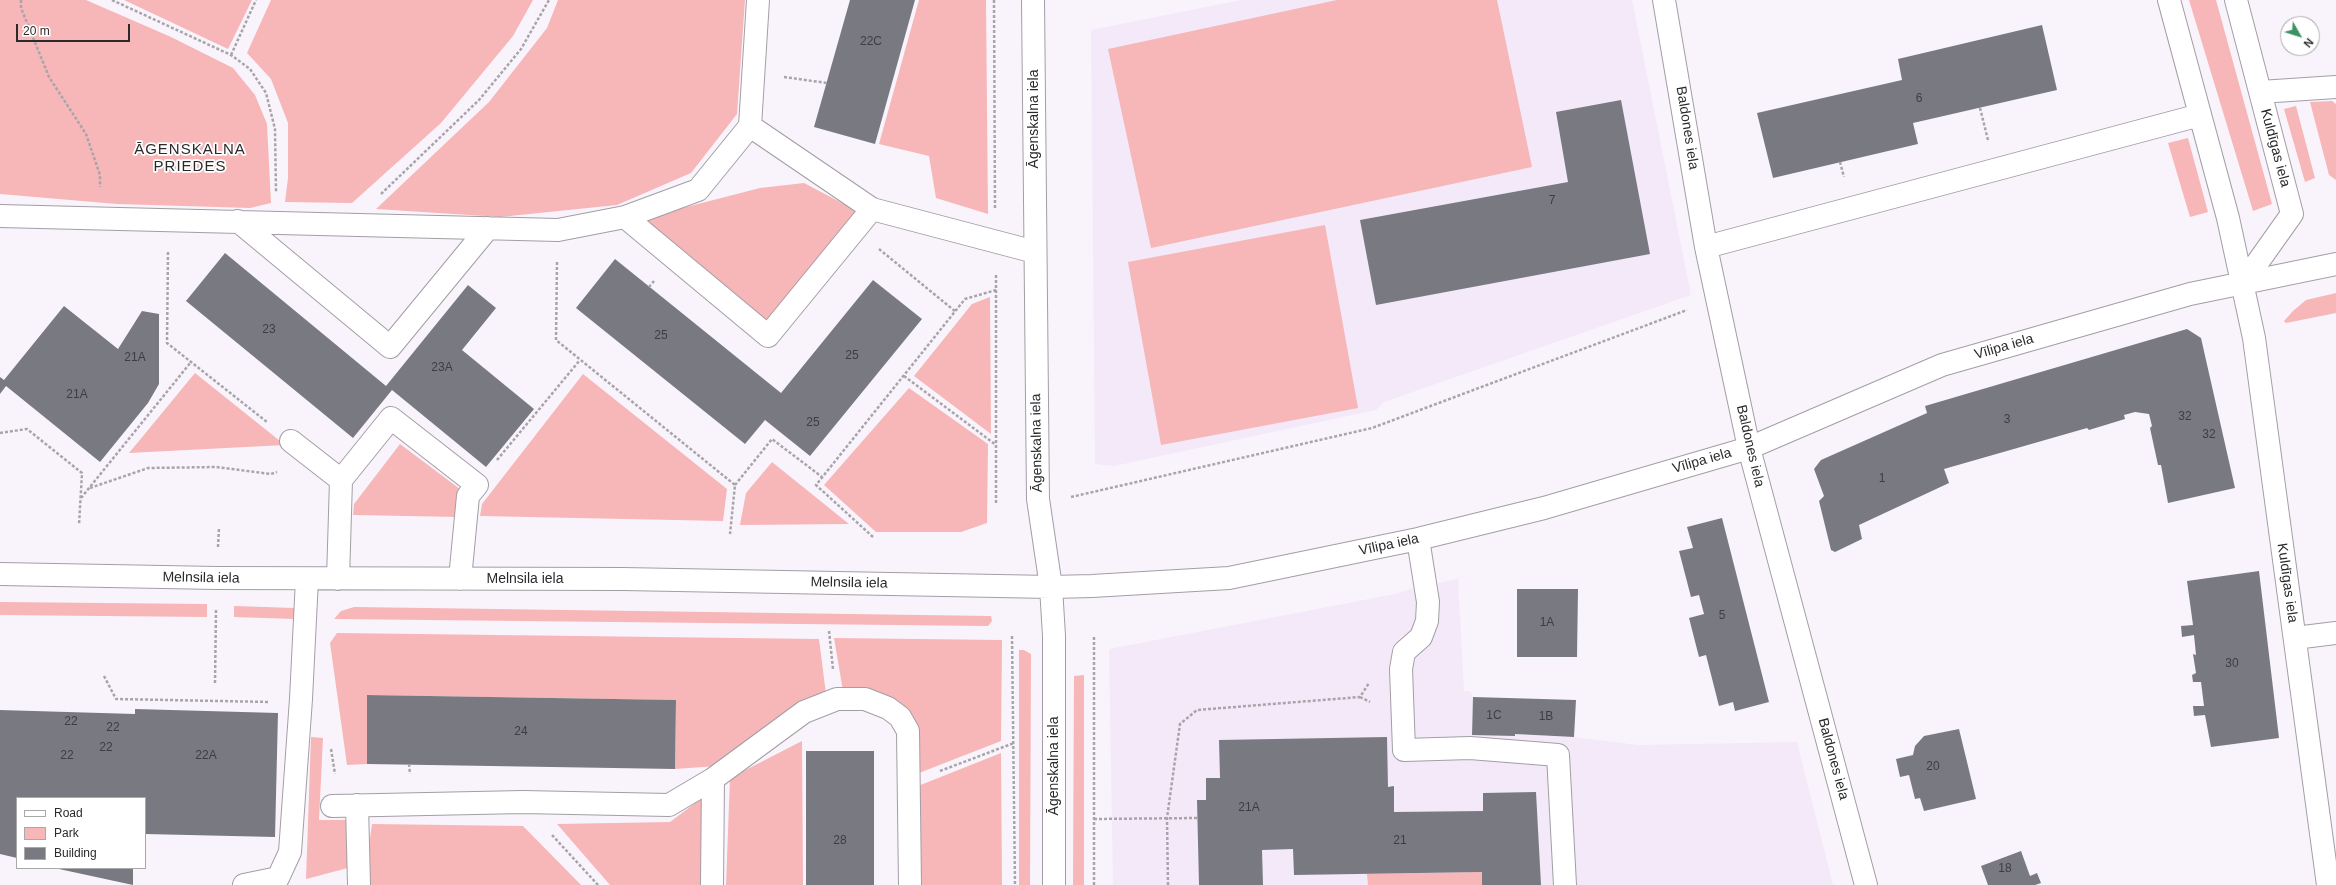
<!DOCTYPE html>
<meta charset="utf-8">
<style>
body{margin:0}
#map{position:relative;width:2336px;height:885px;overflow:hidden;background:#f9f4fb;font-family:Arial,sans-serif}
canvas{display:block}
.legend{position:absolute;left:16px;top:797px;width:130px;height:72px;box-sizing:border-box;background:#fff;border:1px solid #aaa9aa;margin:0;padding:5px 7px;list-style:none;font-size:12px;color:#2a292b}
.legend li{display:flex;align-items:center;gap:8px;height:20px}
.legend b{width:20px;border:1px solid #aaa9aa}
.north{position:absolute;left:2280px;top:16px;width:40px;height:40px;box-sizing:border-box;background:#fff;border:1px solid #aaa9aa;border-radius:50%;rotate:129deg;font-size:11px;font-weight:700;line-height:16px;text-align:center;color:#2a292b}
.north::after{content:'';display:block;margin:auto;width:14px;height:18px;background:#3d9164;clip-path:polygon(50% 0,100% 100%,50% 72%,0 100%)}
.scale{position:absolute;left:16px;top:24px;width:114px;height:18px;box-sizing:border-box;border:2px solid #2a292b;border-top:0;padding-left:5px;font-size:12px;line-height:14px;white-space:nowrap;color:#2a292b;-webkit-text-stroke:3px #fff;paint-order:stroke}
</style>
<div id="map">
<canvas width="2336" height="885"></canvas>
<ul class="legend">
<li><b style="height:5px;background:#fff"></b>Road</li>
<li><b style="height:11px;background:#f7b6b8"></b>Park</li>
<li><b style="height:11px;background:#797a81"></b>Building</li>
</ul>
<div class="north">N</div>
<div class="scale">20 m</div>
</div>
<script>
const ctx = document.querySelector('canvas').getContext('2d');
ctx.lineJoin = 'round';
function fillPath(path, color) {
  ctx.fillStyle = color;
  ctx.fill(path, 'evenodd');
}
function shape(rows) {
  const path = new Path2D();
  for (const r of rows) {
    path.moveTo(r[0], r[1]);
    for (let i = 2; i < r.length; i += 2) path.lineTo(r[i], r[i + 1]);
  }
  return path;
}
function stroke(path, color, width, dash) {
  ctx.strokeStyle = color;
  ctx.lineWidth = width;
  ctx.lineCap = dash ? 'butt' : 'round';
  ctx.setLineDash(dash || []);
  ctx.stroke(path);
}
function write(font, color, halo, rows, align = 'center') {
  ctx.font = font + ' Arial,sans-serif';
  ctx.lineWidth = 3.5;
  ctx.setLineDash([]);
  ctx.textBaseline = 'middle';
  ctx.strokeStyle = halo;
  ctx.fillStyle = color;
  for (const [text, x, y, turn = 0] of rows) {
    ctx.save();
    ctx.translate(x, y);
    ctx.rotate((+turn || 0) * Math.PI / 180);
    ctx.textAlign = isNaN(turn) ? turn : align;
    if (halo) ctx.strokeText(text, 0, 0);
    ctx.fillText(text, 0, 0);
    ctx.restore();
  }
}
fillPath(shape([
 [1241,0,1632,0,1691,295,1384,402,1376,410,1114,466,1095,464,1091,30],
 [1458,579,1464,691,1470,691,1473,697,1472,734,1515,736,1515,734,1574,737,1638,745,1797,742,1833,885,1113,885,1109,649,1395,594,1413,588,1417,604,1439,600,1438,583]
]), '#f3e9f8');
fillPath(shape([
 [0,0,86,0,171,37,233,68,255,95,267,124,271,203,250,208,117,204,0,194],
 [124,0,252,0,228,49],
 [271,0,533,0,513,36,441,123,352,203,285,202,288,178,288,123,271,79,247,53],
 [558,0,745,0,737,114,691,173,617,205,500,217,376,209,489,102,547,28],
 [919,0,986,0,988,214,936,198,929,156,879,144],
 [1337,0,1497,0,1532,167,1151,248,1108,49],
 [2189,0,2216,0,2272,204,2253,211],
 [2332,101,2336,104,2336,180,2329,175,2310,102],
 [2296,106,2315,178,2305,182,2284,109],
 [2188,138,2208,212,2190,217,2168,143],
 [804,183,859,212,764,328,636,220,760,188],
 [1325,225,1358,408,1161,445,1128,262],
 [2336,293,2336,313,2286,323,2284,321,2293,311,2306,300],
 [990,297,991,434,914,376,972,304],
 [195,373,285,445,129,453],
 [583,374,727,489,723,521,480,516,482,504],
 [909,388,988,444,987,523,961,532,876,532,824,485],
 [400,444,464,492,459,517,353,515,354,504],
 [772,462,849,524,740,525,746,493],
 [0,602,207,604,207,617,0,615],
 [234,606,295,608,294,619,234,617],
 [354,607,991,616,992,621,988,626,334,619,341,611],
 [337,633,819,639,826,694,717,766,675,769,676,700,367,695,367,764,347,765,330,643],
 [834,638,1002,640,1001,741,919,773,920,732,906,709,843,691],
 [1019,650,1024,650,1031,654,1030,885,1019,885],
 [1084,675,1084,885,1073,885,1074,676],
 [311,737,323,738,319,820,346,820,348,868,306,879],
 [802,741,803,885,726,885,730,778],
 [1001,753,1002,885,919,885,918,786],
 [706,795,705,885,610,885,557,824,670,822],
 [372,824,523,826,581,885,370,885,368,853],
 [1482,872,1482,885,1368,885,1367,874]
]), '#f7b6b8');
fillPath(shape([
 [850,0,915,0,875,144,814,127],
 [2042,25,2057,90,1913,123,1918,144,1773,178,1757,113,1902,80,1898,59],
 [1621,100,1650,254,1376,305,1360,220,1568,182,1556,112],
 [225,253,386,386,468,285,496,308,462,350,534,409,486,467,392,390,353,438,186,301],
 [615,259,781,393,873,280,922,319,810,456,765,420,745,444,576,308],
 [64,306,118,349,142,311,159,314,159,384,148,403,100,462,6,386,0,394,0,377,4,380],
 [2187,329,2201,338,2235,488,2168,503,2161,465,2158,465,2150,428,2152,426,2149,414,2135,412,2124,415,2125,419,2089,430,2087,428,1944,469,1949,483,1859,525,1862,539,1835,552,1831,550,1819,501,1824,496,1814,469,1821,460,1927,413,1925,406],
 [1722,518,1769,702,1735,711,1733,702,1719,706,1706,655,1699,657,1689,618,1704,614,1699,595,1691,597,1679,551,1693,548,1687,527],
 [2259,571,2279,738,2211,747,2205,715,2194,716,2193,706,2204,706,2201,682,2193,682,2192,675,2196,673,2193,654,2196,655,2194,635,2182,637,2181,626,2193,625,2187,581],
 [1517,589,1578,589,1577,657,1517,657],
 [367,695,676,700,675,769,367,764],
 [1473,697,1576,700,1574,737,1515,734,1515,736,1472,735],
 [135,709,278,713,275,837,145,834,145,798,17,798,17,858,0,854,0,710,135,714],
 [1959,729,1976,799,1924,811,1920,798,1915,799,1909,775,1900,777,1896,759,1913,755,1915,746,1924,736],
 [1387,737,1388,787,1394,786,1394,812,1483,811,1483,793,1536,792,1541,885,1482,885,1482,872,1294,875,1293,849,1262,850,1263,885,1199,885,1197,800,1206,800,1206,778,1220,778,1219,740],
 [806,751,874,751,874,885,806,885],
 [2021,851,2030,876,2037,873,2041,883,2035,885,1988,885,1981,866],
 [133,868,133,885,59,869,59,868]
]), '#797a81');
const minor = shape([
 [758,0,750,126,872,209,1035,252],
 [1033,0,1038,499,1051,587,1054,636,1054,885],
 [1664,0,1706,247,1749,448,1866,885],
 [2169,0,2228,218,2254,338,2328,885],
 [2236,0,2292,214,2243,283],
 [2260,92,2336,87],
 [750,126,698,190,625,217,768,336,872,209],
 [0,216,558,230,625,217],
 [238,221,390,347,488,228],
 [1706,247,2200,115],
 [291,441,341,480,338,579],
 [341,480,391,418,477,485,468,496,460,579],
 [1418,539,1428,602,1427,621,1421,637,1404,652,1401,669,1404,750,1470,748,1558,755,1565,885],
 [0,574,217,578,623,579,1051,587,1092,586,1229,578,1418,539,1544,508,1749,448,1942,365,2190,294,2336,264],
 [2295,638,2336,633],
 [357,805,359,885],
 [332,806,523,802,669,805,713,779],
 [244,885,278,878,290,852,301,699,307,579],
 [712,885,713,779,804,712,837,699,865,699,888,708,900,717,908,731,910,885]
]);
stroke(minor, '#a39ea5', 24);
stroke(shape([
 [21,0,21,8,49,77,86,134,100,175,100,187],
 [112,0,231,55,250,69,266,93,275,129,276,192],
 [994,0,995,210],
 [231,55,256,0],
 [784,77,827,83],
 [1980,108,1988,140],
 [1840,162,1844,177],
 [381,194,479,100,521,49,549,0],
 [879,249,956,312],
 [168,252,167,343,267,422],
 [557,262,556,340,735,485,730,534],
 [996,275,996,504],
 [649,287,654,281],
 [904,376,996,445],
 [0,433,27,429,82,473,79,525],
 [497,460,580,360],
 [735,485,772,439,822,477],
 [90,488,148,468,216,467,271,474,277,472],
 [1071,497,1372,428,1687,310],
 [81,498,191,362],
 [873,537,816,485,965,299,996,290],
 [218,547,219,528],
 [829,631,833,669],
 [1012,636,1015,885],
 [1094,637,1094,885],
 [104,676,116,699,270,702],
 [215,683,216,610],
 [1360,697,1370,702],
 [331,749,335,774],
 [409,764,410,774],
 [940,771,1014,743],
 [1094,819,1198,818],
 [552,835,598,885],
 [1168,885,1167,818,1180,724,1197,710,1360,697,1369,683]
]), '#a8a5aa', 2.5, [3, 2]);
stroke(minor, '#fff', 22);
write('12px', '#3e3d40', null, [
 ["22C",871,42],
 ["6",1919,99],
 ["7",1552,201],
 ["23",269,330],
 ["25",661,336],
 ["25",852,356],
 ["21A",135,358],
 ["23A",442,368],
 ["21A",77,395],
 ["32",2185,417],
 ["3",2007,420],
 ["25",813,423],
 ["32",2209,435],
 ["1",1882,479],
 ["5",1722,616],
 ["1A",1547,623],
 ["30",2232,664],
 ["1C",1494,716],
 ["1B",1546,717],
 ["22",71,722],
 ["22",113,728],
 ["24",521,732],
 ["22",106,748],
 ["22",67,756],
 ["22A",206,756],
 ["20",1933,767],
 ["21A",1249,808],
 ["28",840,841],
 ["21",1400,841],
 ["18",2005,869]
]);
write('14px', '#2a292b', '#fff', [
 ["Āgenskalna iela",1034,119,-90],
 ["Baldones iela",1687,128,81],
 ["Kuldīgas iela",2275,148,75],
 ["Vīlipa iela",2004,347,-16],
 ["Āgenskalna iela",1037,443,-91],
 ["Baldones iela",1750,446,77],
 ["Vīlipa iela",1702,461,-16],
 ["Vīlipa iela",1389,545,-12],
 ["Melnsila iela",201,578,1],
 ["Melnsila iela",525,579],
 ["Melnsila iela",849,583,1],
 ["Kuldīgas iela",2287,583,82],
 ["Baldones iela",1833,759,75],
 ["Āgenskalna iela",1054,766,-90]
]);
ctx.letterSpacing = '1px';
write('15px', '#2a292b', '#fff', [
 ["ĀGENSKALNA",190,150],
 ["PRIEDES",190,167]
]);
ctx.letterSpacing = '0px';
</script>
